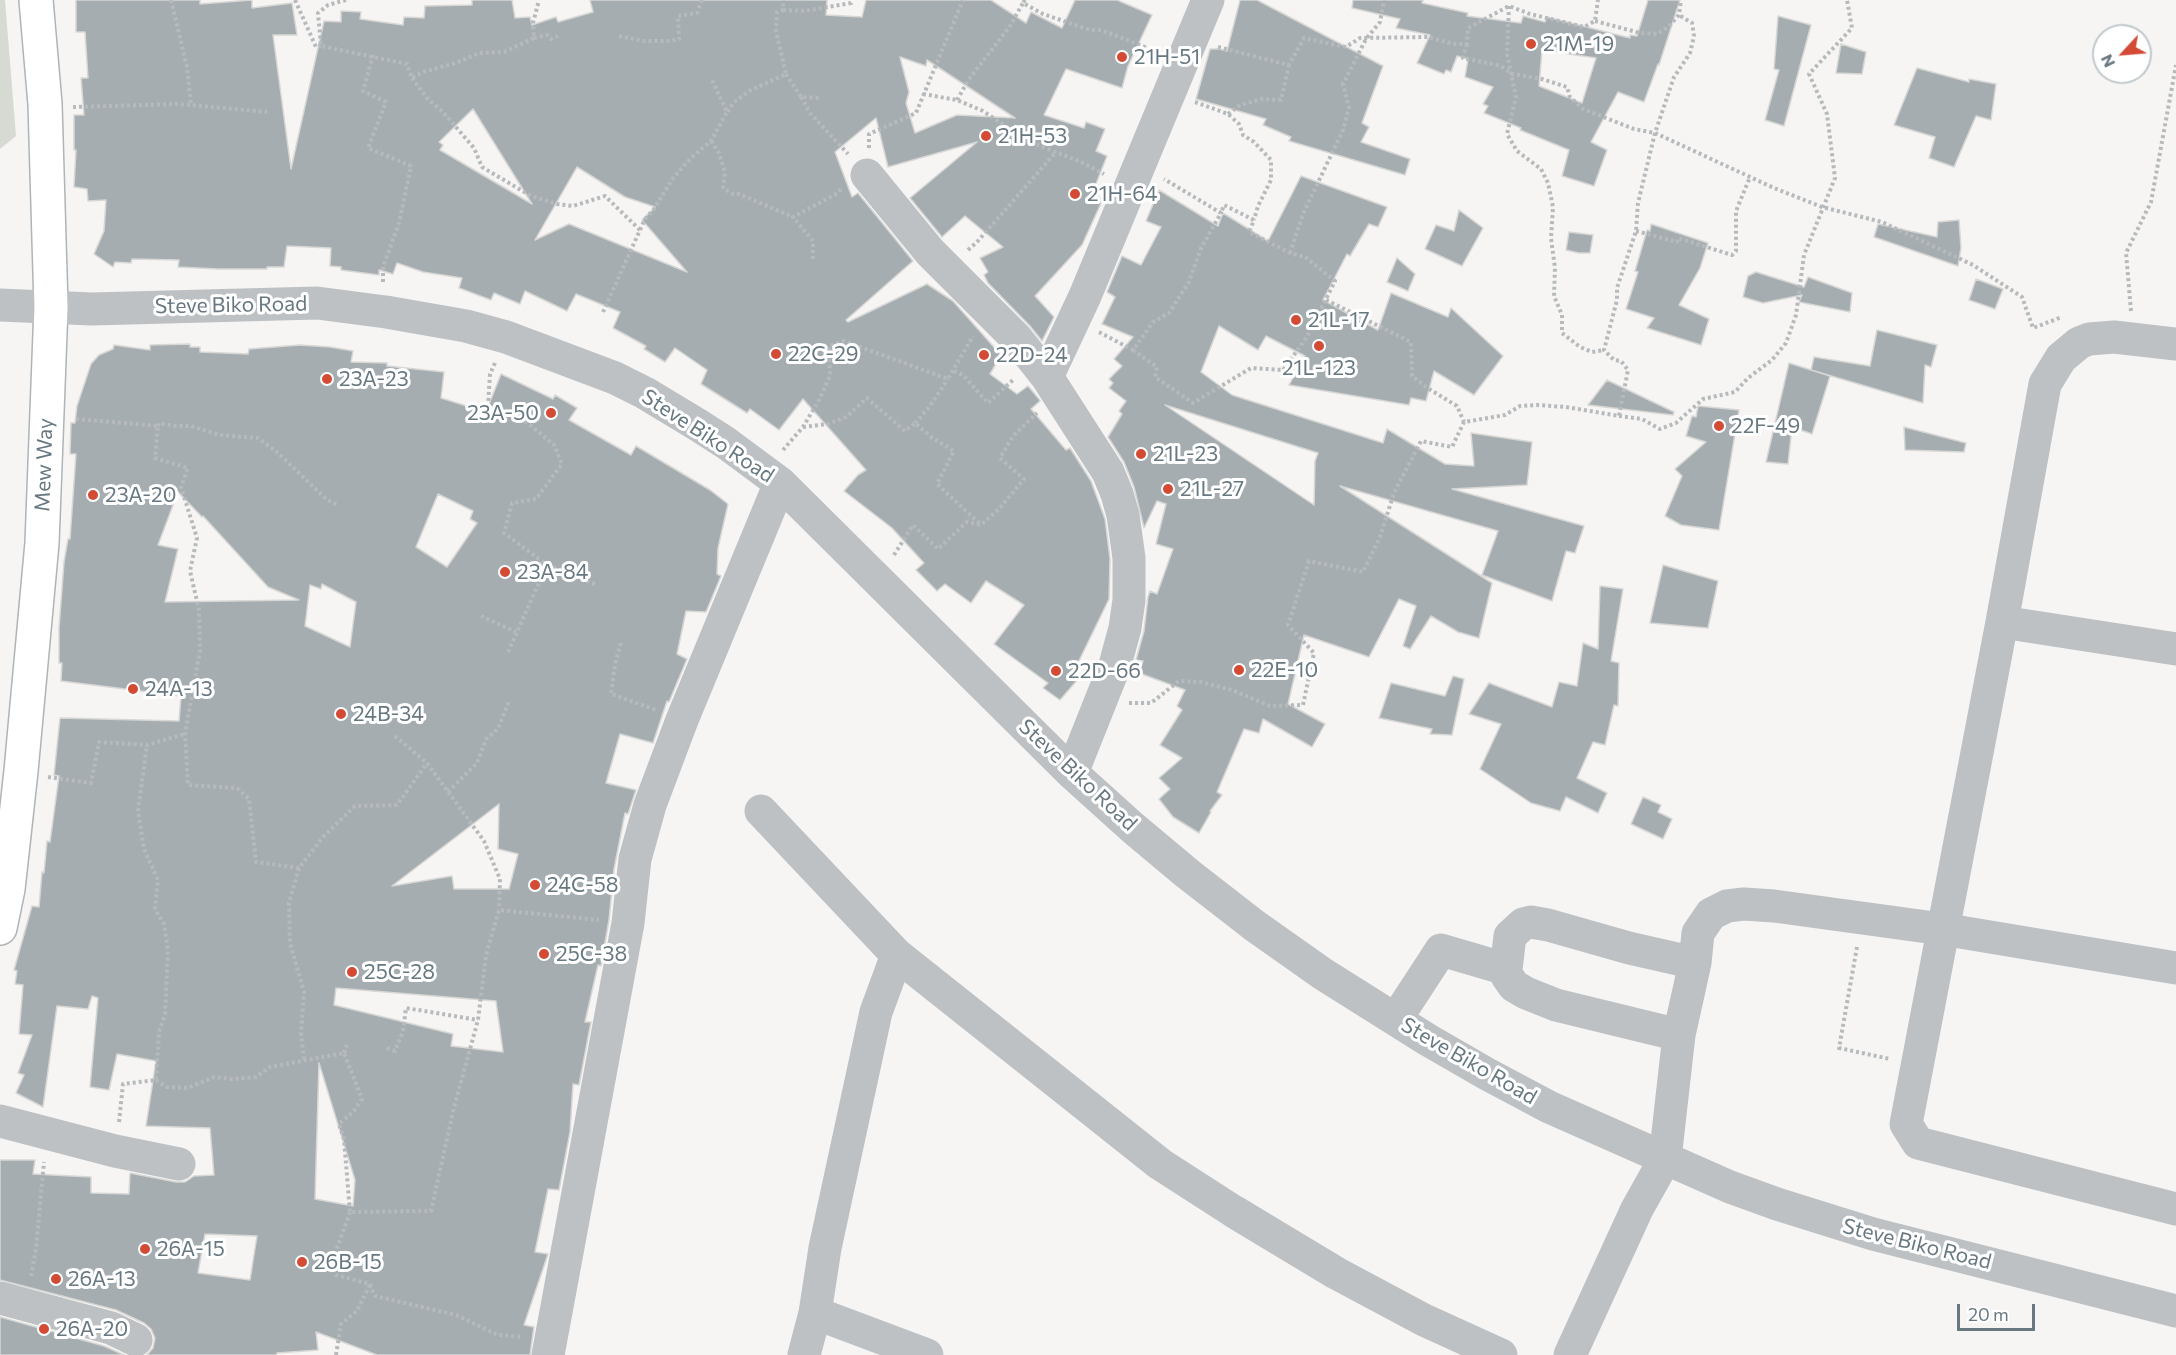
<!DOCTYPE html>
<style>
body{margin:0}
#map{position:relative;width:2176px;height:1355px;overflow:hidden;background:#f6f5f3;font-family:Commissioner,sans-serif}
canvas{display:block}
.north{position:absolute;left:2092px;top:24px;width:60px;height:60px;box-sizing:border-box;background:#fff;border:2px solid #c2c9cd;border-radius:50%;rotate:244deg;font-size:16px;font-weight:700;line-height:24px;text-align:center;color:#677881}
.north::after{content:'';display:block;margin:auto;width:21px;height:27px;background:#d34a35;clip-path:polygon(50% 0,100% 100%,50% 72%,0 100%)}
.scale{position:absolute;left:1957px;top:1304px;width:78px;height:27px;box-sizing:border-box;border:3px solid #677881;border-top:0;padding-left:8px;font-size:18px;line-height:21px;white-space:nowrap;color:#677881;-webkit-text-stroke:4px #fff;paint-order:stroke}
</style>
<div id="map">
<canvas width="2176" height="1355"></canvas>
<div class="north">N</div>
<div class="scale">20 m</div>
</div>
<script>
const ctx = document.querySelector('canvas').getContext('2d');
ctx.lineJoin = 'round';
function fillPath(path, color) {
  ctx.fillStyle = color;
  ctx.fill(path, 'evenodd');
}
function shape(rows) {
  const path = new Path2D();
  for (const r of rows) {
    path.moveTo(r[0], r[1]);
    for (let i = 2; i < r.length; i += 2) path.lineTo(r[i], r[i + 1]);
  }
  return path;
}
function stroke(path, color, width, dash) {
  ctx.strokeStyle = color;
  ctx.lineWidth = width;
  ctx.lineCap = dash ? 'butt' : 'round';
  ctx.setLineDash(dash || []);
  ctx.stroke(path);
}
function write(font, color, halo, rows, align = 'center') {
  ctx.font = font + ' Commissioner,sans-serif';
  ctx.lineWidth = 6;
  ctx.setLineDash([]);
  ctx.textBaseline = 'middle';
  ctx.strokeStyle = halo;
  ctx.fillStyle = color;
  for (const [text, x, y, turn = 0] of rows) {
    ctx.save();
    ctx.translate(x, y);
    ctx.rotate((+turn || 0) * Math.PI / 180);
    ctx.textAlign = isNaN(turn) ? turn : align;
    if (halo) ctx.strokeText(text, 0, 0);
    ctx.fillText(text, 0, 0);
    ctx.restore();
  }
}
fillPath(shape([
 [0,0,5,0,16,136,0,149]
]), '#d6dad2');
const building = shape([
 [76,0,200,0,200,4,252,0,252,8,292,3,297,35,273,35,291,169,324,21,341,22,341,11,361,12,360,19,403,25,404,17,424,18,425,6,472,5,472,0,512,0,515,18,530,17,532,25,556,17,558,22,593,12,590,0,827,0,826,15,862,17,866,0,991,0,1026,23,1031,12,1062,28,1075,0,1117,0,1152,15,1128,66,1122,88,1066,69,1044,115,1084,128,1086,122,1105,129,1096,151,1107,156,1092,194,1103,199,1082,245,1035,296,1054,317,1042,341,1030,326,988,283,984,275,988,272,980,258,1003,247,965,216,942,237,910,198,977,142,888,167,876,118,835,152,852,197,858,193,913,261,846,320,848,322,927,284,953,301,1001,355,990,374,1017,394,1028,386,1039,399,1040,401,1031,409,1066,450,1070,448,1091,481,1105,519,1110,559,1109,599,1075,669,1079,678,1060,700,1043,688,1048,683,994,644,1024,605,986,581,971,603,945,584,937,591,916,570,924,563,892,528,844,491,858,475,866,470,803,399,779,430,750,409,747,413,701,384,707,370,675,348,665,362,644,349,646,346,613,328,620,312,576,294,567,311,525,291,520,304,494,293,491,300,459,288,462,278,423,272,397,263,393,274,379,270,379,275,341,270,341,267,330,266,331,248,287,246,284,267,267,267,267,269,218,269,178,267,179,260,132,259,131,263,115,262,113,267,94,254,104,231,106,200,88,201,87,189,74,187,76,150,74,150,74,115,84,115,81,78,88,78,85,32,76,32,76,0],
 [900,57,926,66,927,60,1015,118,957,115,915,133,906,103,909,92,900,57],
 [473,109,532,204,440,150,443,145,439,142,473,109],
 [577,167,625,197,655,207,642,220,687,272,569,224,535,240,577,167],
 [1240,0,1257,0,1383,66,1362,123,1369,127,1361,142,1410,159,1405,175,1289,141,1291,137,1263,125,1266,119,1196,99,1210,49,1219,49,1227,51,1240,0],
 [1353,0,1423,0,1422,3,1468,13,1467,16,1521,23,1523,16,1545,22,1547,17,1630,38,1630,35,1637,36,1648,0,1680,0,1659,65,1658,64,1644,102,1618,92,1591,142,1607,150,1594,186,1562,176,1569,150,1520,130,1521,128,1484,113,1488,106,1483,104,1493,87,1465,77,1468,59,1457,56,1451,72,1446,70,1444,74,1417,63,1430,35,1396,28,1400,19,1352,8,1353,0],
 [1542,50,1596,58,1582,103,1539,86,1542,50],
 [1778,16,1811,25,1784,126,1765,120,1779,70,1774,69,1778,16],
 [1841,44,1866,52,1862,74,1836,73,1841,44],
 [1917,68,1969,82,1969,79,1996,84,1991,120,1976,116,1954,167,1929,158,1935,137,1894,125,1917,68],
 [1301,176,1387,207,1378,227,1369,224,1350,256,1347,254,1323,300,1378,330,1391,293,1448,317,1451,308,1503,356,1474,395,1434,371,1426,401,1411,398,1409,405,1289,385,1305,356,1266,336,1258,350,1219,326,1201,372,1232,395,1383,443,1387,429,1445,464,1474,466,1471,433,1532,442,1527,485,1452,489,1584,526,1575,553,1566,551,1552,601,1482,575,1498,531,1340,486,1492,583,1479,638,1458,632,1431,616,1410,649,1403,646,1416,606,1399,599,1369,657,1304,635,1288,704,1325,724,1312,747,1263,719,1259,733,1244,729,1217,792,1222,795,1210,811,1211,812,1199,833,1173,817,1159,799,1170,789,1159,778,1182,758,1160,745,1182,710,1177,706,1185,690,1139,673,1143,661,1136,660,1144,631,1148,597,1150,591,1157,594,1173,549,1156,544,1166,504,1157,501,1144,528,1134,487,1124,462,1108,437,1122,414,1119,411,1126,401,1109,388,1113,383,1109,379,1122,366,1114,359,1133,337,1102,324,1115,297,1107,292,1122,256,1141,265,1161,227,1146,221,1159,190,1218,226,1223,213,1268,241,1301,176],
 [1165,405,1318,453,1315,461,1314,505,1165,405],
 [1459,210,1483,228,1462,266,1425,249,1436,225,1454,231,1459,210],
 [1959,220,1961,248,1958,266,1874,237,1878,224,1937,237,1938,222,1959,220],
 [1651,224,1708,243,1700,268,1679,305,1709,319,1701,345,1647,328,1654,318,1626,309,1638,272,1635,271,1647,230,1650,231,1651,224],
 [1569,232,1593,235,1590,253,1579,253,1566,250,1569,232],
 [1397,258,1415,274,1408,291,1387,282,1397,258],
 [1756,272,1804,287,1808,277,1852,293,1850,312,1799,302,1802,295,1763,303,1743,297,1748,276,1756,272],
 [1976,279,2003,289,1995,309,1969,300,1976,279],
 [1877,330,1937,345,1931,367,1925,365,1923,403,1811,370,1814,357,1870,366,1877,330],
 [190,344,190,347,200,347,200,352,248,354,249,349,300,345,330,347,353,351,351,362,387,363,387,366,444,372,441,398,486,412,501,374,553,399,555,395,577,408,569,420,631,455,636,446,710,490,728,504,718,548,717,574,721,576,706,612,686,611,677,654,687,659,669,702,667,701,653,743,620,734,606,783,636,790,628,814,625,813,614,869,609,920,601,966,598,965,585,1022,591,1022,579,1085,573,1084,570,1132,559,1190,548,1189,535,1252,548,1254,524,1325,534,1327,530,1355,377,1355,316,1332,318,1350,277,1353,276,1355,147,1355,153,1348,155,1338,151,1329,144,1323,116,1310,0,1280,0,1160,35,1160,33,1174,91,1177,91,1193,129,1194,130,1173,176,1182,185,1182,194,1176,214,1175,210,1128,146,1126,156,1061,117,1054,109,1090,90,1087,98,998,92,996,88,1009,57,1006,43,1107,16,1093,24,1075,18,1073,32,1035,19,1034,23,985,15,984,17,971,14,970,32,906,39,907,42,872,44,873,47,841,50,842,59,776,54,775,60,718,179,721,181,696,61,681,62,663,59,663,59,628,64,562,68,539,70,539,76,454,70,454,71,423,75,423,77,406,91,364,99,355,113,349,114,345,150,350,150,345,190,344],
 [178,492,202,517,203,516,268,587,299,600,165,602,178,549,158,545,178,492],
 [438,494,473,511,470,519,477,523,447,567,416,547,438,494],
 [322,584,356,602,350,647,305,626,310,585,321,589,322,584],
 [499,804,498,849,518,854,509,889,454,889,452,876,392,886,499,804],
 [336,988,496,1001,503,1052,451,1046,453,1034,334,1005,336,988],
 [319,1063,355,1180,353,1206,315,1199,319,1063],
 [205,1234,257,1236,250,1280,198,1273,205,1234],
 [1789,363,1830,376,1812,434,1792,427,1788,464,1766,462,1789,363],
 [1607,380,1674,412,1673,415,1588,405,1607,380],
 [1698,406,1739,410,1719,530,1681,525,1665,516,1682,476,1675,469,1706,442,1686,436,1692,416,1696,417,1698,406],
 [1904,427,1966,443,1964,452,1905,450,1904,427],
 [1663,565,1718,581,1708,628,1650,623,1663,565],
 [1600,586,1623,589,1611,661,1619,663,1618,706,1614,705,1605,745,1593,742,1577,778,1607,793,1598,813,1566,797,1560,811,1531,803,1480,769,1501,724,1469,714,1489,683,1552,707,1559,682,1577,686,1583,643,1598,649,1600,586],
 [1453,676,1464,679,1452,735,1430,734,1432,729,1379,718,1391,683,1445,696,1453,676],
 [1643,797,1661,805,1658,812,1672,819,1663,839,1631,824,1643,797],
 [0,1317,104,1346,124,1355,0,1355,0,1317]
]);
fillPath(building, '#a5adb1');
stroke(building, '#d7d7d5', 1.5);
const major = shape([
 [0,928,8,889,21,771,42,543,51,307,45,104,36,0]
]);
stroke(major, '#aeb4b7', 36);
stroke(shape([
 [171,0,187,67,191,105],
 [295,0,316,47,321,46],
 [346,0,328,5,318,13,321,46,407,64,412,78,423,72,456,63,479,53,504,52,534,38,533,23,539,0],
 [1025,0,1023,3,1043,14,1090,30,1101,30,1145,47,1155,53],
 [1509,6,1507,54,1516,97,1507,134,1517,151,1541,169,1548,183,1553,207,1551,238,1555,268,1554,296,1562,315,1562,333,1580,347,1592,352,1604,350],
 [783,10,804,11,851,3,852,0],
 [1595,21,1640,33,1657,34,1668,27,1679,15,1681,0],
 [619,36,644,41,670,41,679,39,678,16,697,13,702,0],
 [534,38,547,35,551,39,558,36],
 [1467,44,1463,58,1501,66,1512,74,1542,79,1567,87,1570,97,1583,109,1634,129,1655,133,1774,188,1822,207,1882,222,1973,265,2022,297,2033,328,2062,317],
 [1218,47,1289,65,1304,38,1346,47,1360,38,1428,37,1453,44,1467,44,1468,28,1509,6,1530,14,1584,27,1595,21,1598,0],
 [373,55,363,91,386,102,368,148,411,166,399,223,383,267,383,283],
 [786,74,801,97,821,98],
 [412,78,427,98,443,112,474,148,482,167,531,196,557,204,573,206,605,196,640,230,603,312],
 [923,94,957,100,983,111,1028,141,1081,162,1104,174],
 [801,97,810,113,848,154],
 [957,100,969,79,1010,26,1023,3],
 [1195,102,1228,114,1239,124,1243,135,1254,142,1271,160,1271,180,1258,206,1254,220],
 [73,107,179,104,267,112],
 [728,112,733,103,749,91,786,74,776,31,777,12,783,10,783,0],
 [1228,114,1240,105,1262,99,1281,100,1289,65],
 [711,141,719,153,725,173,723,188,733,194,739,194,793,217],
 [869,148,869,134,916,113,963,0],
 [640,230,645,219,654,209,673,178,691,158,711,141,727,112,712,80],
 [1636,231,1677,242,1678,238,1732,255,1736,251,1736,211,1750,177],
 [968,250,977,242,1056,152],
 [1290,253,1303,214,1343,130,1349,107,1343,84,1366,39,1380,22,1384,0],
 [813,259,813,241,793,217,838,193,842,188],
 [1326,300,1411,342,1412,376,1429,389,1457,406,1464,422],
 [2131,311,2126,253,2151,202,2176,65],
 [1099,332,1133,350,1153,322,1169,313,1189,282,1201,248,1221,213,1164,179],
 [1133,350,1157,367,1155,377,1193,403,1251,368,1283,370,1307,337,1335,281,1305,257,1290,253,1249,232,1254,220,1224,205,1221,213],
 [495,363,490,374,488,406,528,423,554,445,562,464,536,499,512,503,504,533,547,565],
 [954,371,963,375,988,403,1014,379],
 [1619,416,1642,419,1660,429,1676,423,1703,399,1735,392,1748,378,1772,360,1786,343,1796,315,1804,255,1835,178,1827,114,1809,74,1852,28,1847,0],
 [76,419,158,426,155,458,188,468,181,487,197,538,190,571,199,610,200,651,185,734,188,785,237,788,249,799,256,862,299,868,323,837,355,806,397,805,427,763],
 [915,423,930,406,948,379],
 [158,426,159,423,174,426,191,426,219,435,258,438,277,452,326,499,337,505],
 [803,427,828,424,846,417,867,398,905,431,915,423,931,437,954,451,937,484,980,524],
 [783,450,803,427,819,400,830,376,829,346,844,341,948,379,973,336],
 [894,555,913,525,938,549,967,522,981,525,999,509,1024,479,1000,458,1013,436,1037,413],
 [481,616,516,632],
 [621,643,615,664,611,694,656,710],
 [508,652,547,565,597,585],
 [1129,703,1151,703,1179,681,1201,682,1232,690,1270,706,1303,705,1314,653,1288,625,1309,561,1363,572,1380,537,1394,493,1421,441,1452,447,1464,422,1505,415,1520,406,1537,405,1566,407,1619,416,1628,370,1621,361,1614,360,1604,350,1617,300,1617,288,1636,231,1638,203,1655,133,1674,77,1690,53,1694,36,1692,23,1679,15],
 [395,736,427,763,484,841,500,879,499,910],
 [48,777,91,783,99,742,147,745,185,734],
 [448,792,477,763,486,739,498,729,509,701],
 [299,868,289,903,290,943,304,992,301,1033,304,1060],
 [1857,947,1839,1048,1890,1059],
 [387,1048,395,1051,403,1031,406,1008,478,1020],
 [344,1053,347,1045],
 [156,1080,167,1087,188,1088,214,1077,233,1079,256,1077,270,1067,344,1053,362,1099,353,1112,339,1124,344,1139,350,1212,431,1211,454,1107,478,1020,486,955,499,910,599,920],
 [119,1122,123,1084,156,1080,159,1032,165,1014,168,950,164,924,155,909,158,880,144,849,138,811,147,745],
 [350,1212,332,1262,336,1275,370,1284,375,1296,456,1315,498,1335,523,1337],
 [31,1276,36,1249,44,1162],
 [336,1355,341,1324,357,1311,370,1285]
]), '#b7babc', 4, [3, 3]);
stroke(shape([
 [867,175,930,252,1017,339,1047,377,1108,472,1117,494,1123,515,1129,558,1129,600,1125,628,1115,665,1072,773],
 [0,305,92,309,317,303,386,312,466,326,506,337,615,378,645,393,698,425,726,443,780,483,1072,773,1133,828,1188,874,1255,926,1323,974,1428,1040,1487,1074,1549,1107,1730,1187,1777,1204,1873,1234,2176,1311],
 [2176,344,2114,337,2089,339,2079,343,2061,358,2045,384,2002,622,1906,1124,1918,1143,2176,1209],
 [1047,377,1085,296,1208,0],
 [2002,622,2176,649],
 [761,811,897,955,1160,1164,1233,1211,1336,1273,1424,1320,1501,1355],
 [1396,1019,1441,950,1506,969],
 [1679,1035,1556,1005,1526,993,1514,986,1507,976,1506,969,1510,936,1523,924,1531,922,1548,925,1629,948,1695,963],
 [0,1121,115,1151,179,1164],
 [0,1298,111,1328,136,1340],
 [815,1313,927,1355],
 [548,1355,628,923,635,859,650,805,682,720,780,483],
 [804,1355,815,1313,825,1248,876,1012,897,955],
 [1570,1355,1637,1209,1665,1159,1679,1035,1695,963,1698,933,1711,914,1727,906,1744,904,1774,906,1942,929,2176,968]
]), '#bdc1c4', 33);
stroke(major, '#fff', 33);
for (const [x, y, r, color] of [
 [1531,44,6,"#d34a35"],
 [1122,57,6,"#d34a35"],
 [986,136,6,"#d34a35"],
 [1075,194,6,"#d34a35"],
 [1296,320,6,"#d34a35"],
 [1319,346,6,"#d34a35"],
 [776,354,6,"#d34a35"],
 [984,355,6,"#d34a35"],
 [327,379,6,"#d34a35"],
 [551,413,6,"#d34a35"],
 [1719,426,6,"#d34a35"],
 [1141,454,6,"#d34a35"],
 [1168,489,6,"#d34a35"],
 [93,495,6,"#d34a35"],
 [505,572,6,"#d34a35"],
 [1239,670,6,"#d34a35"],
 [1056,671,6,"#d34a35"],
 [133,689,6,"#d34a35"],
 [341,714,6,"#d34a35"],
 [535,885,6,"#d34a35"],
 [544,954,6,"#d34a35"],
 [352,972,6,"#d34a35"],
 [145,1249,6,"#d34a35"],
 [302,1262,6,"#d34a35"],
 [56,1279,6,"#d34a35"],
 [44,1329,6,"#d34a35"]
]) {
  const dot = new Path2D();
  dot.arc(x, y, r, 0, 2 * Math.PI);
  ctx.fillStyle = color;
  ctx.fill(dot);
  stroke(dot, '#fff', 2);
}
write('21px', '#677881', '#fff', [
 ["21M-19",1543,44],
 ["21H-51",1134,57],
 ["21H-53",998,136],
 ["21H-64",1087,194],
 ["21L-17",1308,320],
 ["22C-29",788,354],
 ["22D-24",996,355],
 ["21L-123",1319,368,"center"],
 ["23A-23",339,379],
 ["23A-50",539,413,"right"],
 ["22F-49",1731,426],
 ["21L-23",1153,454],
 ["21L-27",1180,489],
 ["23A-20",105,495],
 ["23A-84",517,572],
 ["22E-10",1251,670],
 ["22D-66",1068,671],
 ["24A-13",145,689],
 ["24B-34",353,714],
 ["24C-58",547,885],
 ["25C-38",556,954],
 ["25C-28",364,972],
 ["26A-15",157,1249],
 ["26B-15",314,1262],
 ["26A-13",68,1279],
 ["26A-20",56,1329]
], 'left');
write('21px', '#677881', '#fff', [
 ["Steve Biko Road",231,305,-1],
 ["Steve Biko Road",708,436,33],
 ["Mew Way",44,465,-88],
 ["Steve Biko Road",1078,775,43],
 ["Steve Biko Road",1469,1061,30],
 ["Steve Biko Road",1917,1244,14]
]);
</script>
